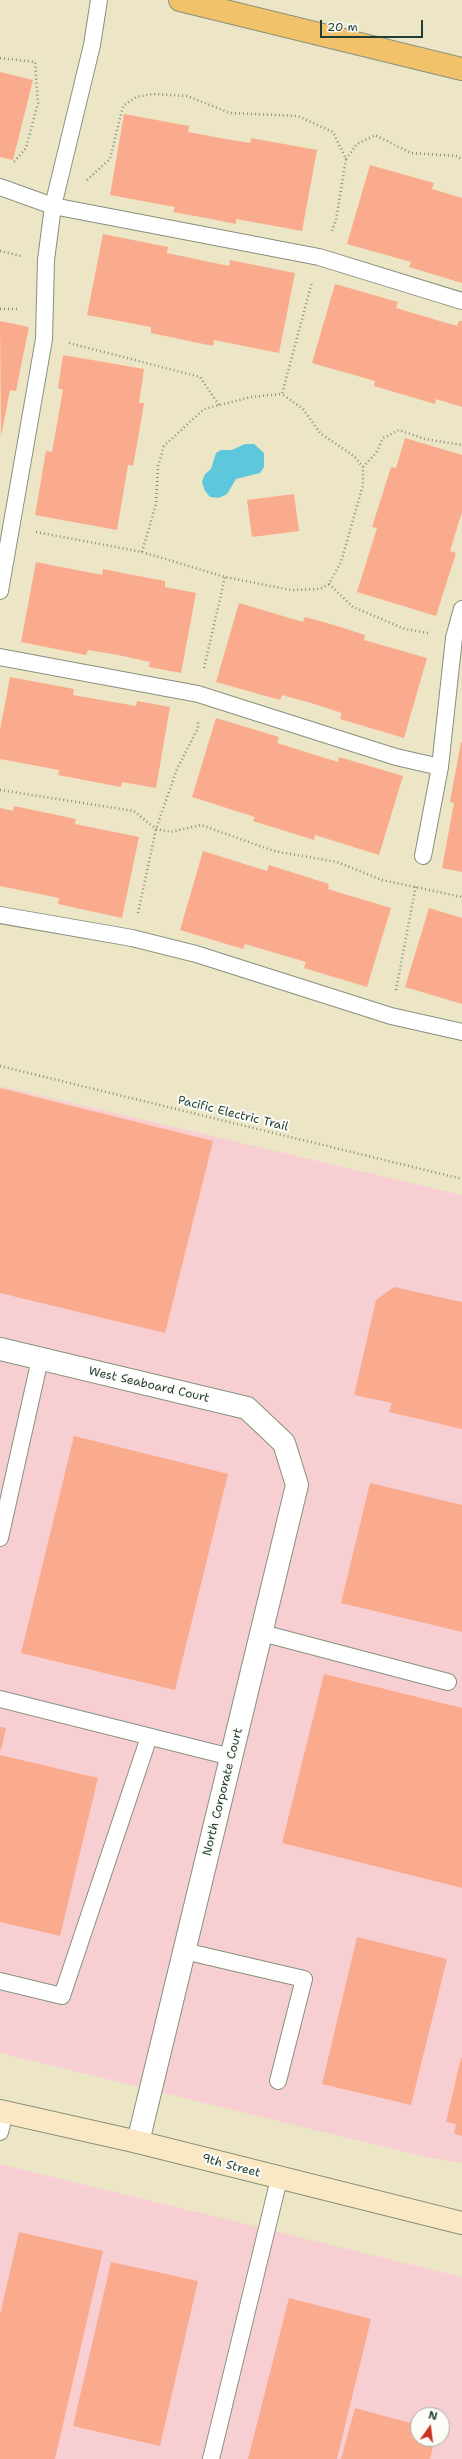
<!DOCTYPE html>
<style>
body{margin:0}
#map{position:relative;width:462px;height:2459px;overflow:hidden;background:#ece5c6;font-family:"Shantell Sans",sans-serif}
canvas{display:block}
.north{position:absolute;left:410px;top:2407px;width:40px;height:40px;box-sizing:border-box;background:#fdfcf7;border:1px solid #a4b0a9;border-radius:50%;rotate:14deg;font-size:11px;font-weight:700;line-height:16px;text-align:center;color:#1f3d34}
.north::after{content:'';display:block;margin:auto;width:14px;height:18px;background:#c8321e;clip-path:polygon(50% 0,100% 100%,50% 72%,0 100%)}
.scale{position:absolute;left:320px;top:20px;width:103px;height:18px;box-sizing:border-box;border:2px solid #1f3d34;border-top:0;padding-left:5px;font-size:12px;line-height:14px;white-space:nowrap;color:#1f3d34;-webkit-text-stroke:3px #fdfcf7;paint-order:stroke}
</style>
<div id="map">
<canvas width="462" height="2459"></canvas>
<div class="north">N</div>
<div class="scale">20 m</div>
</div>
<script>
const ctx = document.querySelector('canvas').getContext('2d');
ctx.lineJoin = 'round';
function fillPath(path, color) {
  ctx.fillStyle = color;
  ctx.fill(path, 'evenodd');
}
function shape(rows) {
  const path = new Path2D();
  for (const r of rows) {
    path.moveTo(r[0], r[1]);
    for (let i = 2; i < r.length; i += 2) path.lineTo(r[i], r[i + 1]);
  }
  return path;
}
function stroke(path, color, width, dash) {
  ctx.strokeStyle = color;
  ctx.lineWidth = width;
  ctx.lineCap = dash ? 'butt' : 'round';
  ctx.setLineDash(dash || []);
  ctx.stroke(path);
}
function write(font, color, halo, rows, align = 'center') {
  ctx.font = font + ' "Shantell Sans",sans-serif';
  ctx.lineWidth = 4;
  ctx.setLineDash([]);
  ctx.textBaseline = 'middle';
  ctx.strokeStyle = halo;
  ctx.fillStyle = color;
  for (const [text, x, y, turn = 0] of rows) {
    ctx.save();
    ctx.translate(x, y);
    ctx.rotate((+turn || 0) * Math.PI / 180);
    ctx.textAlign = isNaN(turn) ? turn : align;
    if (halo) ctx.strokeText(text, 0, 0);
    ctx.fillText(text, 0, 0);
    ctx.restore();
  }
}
fillPath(shape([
 [0,1086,462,1195,462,2163,426,2157,0,2053],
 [0,2164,462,2277,462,2459,0,2459],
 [418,2415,442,2415,442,2439,418,2439]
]), '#f7cfd3');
fillPath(shape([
 [245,444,254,444,264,453,264,467,260,473,236,479,227,494,219,498,210,497,205,491,202,482,205,474,211,469,216,453,221,450,232,450]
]), '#5fc7dc');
fillPath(shape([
 [0,72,33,80,13,160,0,157],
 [124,114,189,126,188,132,220,138,250,143,251,138,317,150,302,231,236,219,236,224,206,218,173,212,175,207,110,195],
 [370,165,434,183,432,189,462,198,462,283,409,267,411,262,347,244],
 [103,234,168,247,167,253,229,266,230,260,295,273,279,353,214,340,213,346,151,333,151,327,87,315],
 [335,284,398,302,396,308,457,326,459,321,462,321,462,407,436,399,435,404,374,386,375,381,312,363],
 [0,321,29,327,16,391,10,390,1,437],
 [63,355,144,369,139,403,144,403,139,433,133,466,128,465,117,530,35,515,46,451,52,452,63,390,58,388],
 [405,438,462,455,462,512,450,551,456,553,436,616,357,592,377,528,372,527,391,467,396,468],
 [294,494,299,531,252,537,247,500],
 [36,562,102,575,103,569,133,575,165,581,165,587,196,593,181,673,149,667,150,662,118,655,88,650,86,655,21,642],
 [239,603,303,622,305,617,334,625,365,635,364,640,427,658,404,738,340,719,342,713,311,703,282,695,280,700,216,682],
 [10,677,74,689,73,695,136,706,137,701,170,707,156,788,122,782,121,787,58,775,59,770,0,759,0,730],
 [216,718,279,737,277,743,338,762,339,757,403,776,379,855,315,835,314,840,253,821,255,817,192,797],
 [461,742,462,742,462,872,442,868,454,803,450,802],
 [14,806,76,819,75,824,139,837,122,918,58,904,59,898,0,886,0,808,13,811],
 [203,851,267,871,269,865,329,884,328,889,391,908,367,987,304,968,306,962,245,944,243,949,180,930],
 [429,908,462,918,462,1004,405,987],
 [0,1088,213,1141,165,1333,0,1293],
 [394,1287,462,1302,462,1429,389,1412,392,1403,354,1395,376,1300],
 [74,1436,228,1474,175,1690,21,1653],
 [370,1483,462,1505,462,1632,341,1603],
 [324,1674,462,1708,462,1888,282,1843],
 [0,1727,6,1728,1,1750,0,1750],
 [0,1755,98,1778,60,1936,0,1922],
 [357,1937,447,1959,411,2105,322,2084],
 [461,2058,462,2058,462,2136,454,2134,456,2124,446,2122],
 [19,2232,103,2251,55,2459,0,2459,0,2315],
 [111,2262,198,2281,160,2446,73,2426],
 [289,2298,371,2319,337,2459,248,2459],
 [355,2408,418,2425,418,2439,435,2439,430,2459,341,2459]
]), '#fbab8d');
const lane = shape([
 [0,187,53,206,319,257,462,301],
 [0,591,44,339,46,260,53,206,92,45,99,0],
 [0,657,198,694,396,757,440,767],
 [423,856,440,767,454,638,462,609],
 [0,915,132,938,196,954,391,1016,462,1032],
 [0,1538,40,1359],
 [262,1633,448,1682],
 [0,1699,231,1757],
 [184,1951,304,1979,278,2081],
 [0,1981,62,1996,149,1737],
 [0,2132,5,2112],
 [211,2459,279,2179]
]);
const street = shape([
 [0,1349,247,1408,284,1443,297,1485,138,2142]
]);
const secondary = shape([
 [0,2111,138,2142,462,2223]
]);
const primary = shape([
 [180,0,462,69]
]);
stroke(lane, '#86917d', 18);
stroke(street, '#86917d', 24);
stroke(secondary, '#86917d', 24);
stroke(primary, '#86917d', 24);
stroke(shape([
 [0,58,35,62,38,103,26,148,13,163],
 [346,159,357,144,375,135,411,153,457,156,462,160],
 [87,180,110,159,123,106,136,97,153,94,187,96,230,113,298,116,333,132,346,159,336,220,331,233],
 [0,251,21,256],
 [0,309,19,309],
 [69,343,200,377,219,405],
 [363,467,376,453,383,438,399,430,425,439,462,445],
 [36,532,142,552,225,577,291,590,320,589,329,584,341,562,363,485,363,467,354,456,320,433,303,409,282,394],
 [142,552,156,504,158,466,164,446,204,409,251,397,282,394,312,282],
 [329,584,353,607,405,629,428,633],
 [204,668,225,577],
 [0,790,134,811,156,829,171,832,201,825,274,851,337,862,382,880,462,897],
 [138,913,156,829,177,769,198,728,198,722],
 [396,990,416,885],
 [0,1066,462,1179]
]), '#86917d', 2.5, [1, 3]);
stroke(lane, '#fff', 16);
stroke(street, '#fff', 22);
stroke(secondary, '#fae7c3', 22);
stroke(primary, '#f2c26a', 22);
write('12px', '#1f3d34', '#fdfcf7', [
 ["Pacific Electric Trail",233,1114,14],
 ["West Seaboard Court",149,1385,13],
 ["North Corporate Court",223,1792,-76],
 ["9th Street",231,2166,15]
]);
</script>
